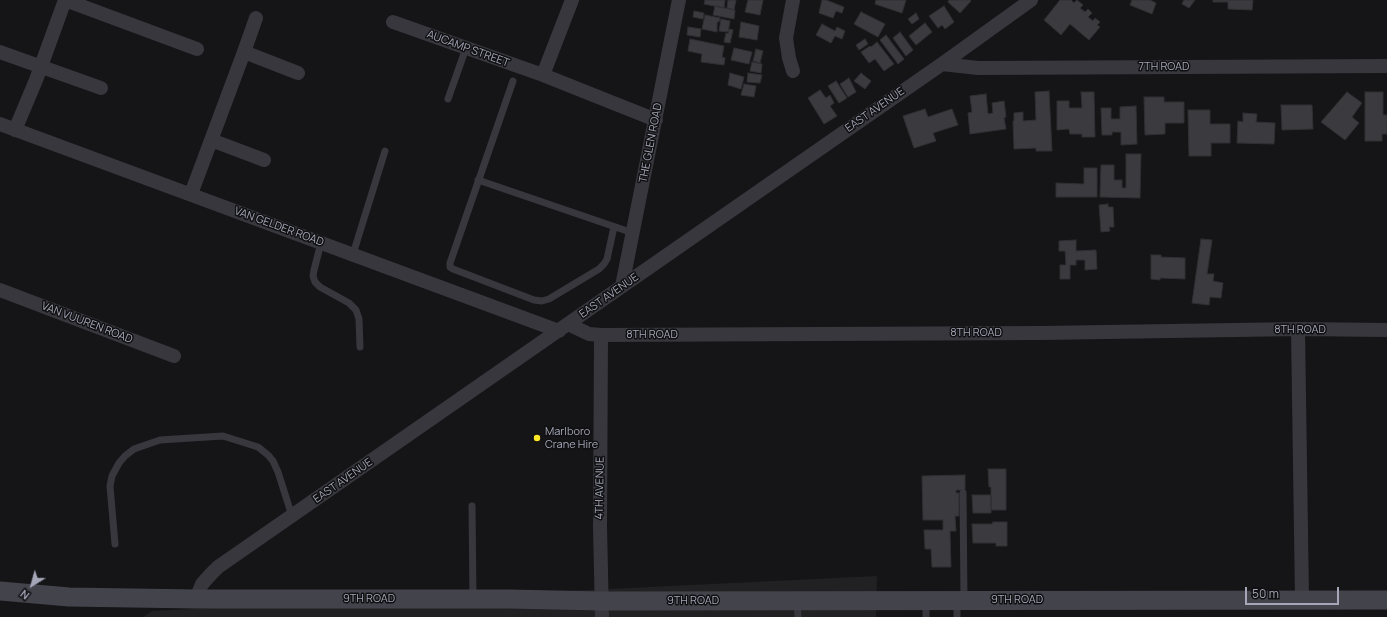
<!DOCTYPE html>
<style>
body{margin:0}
#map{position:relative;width:1387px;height:617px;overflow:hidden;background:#151517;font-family:Manrope,sans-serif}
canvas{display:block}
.north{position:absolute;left:12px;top:565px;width:40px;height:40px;-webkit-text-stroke:3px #101012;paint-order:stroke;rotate:217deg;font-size:11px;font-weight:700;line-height:16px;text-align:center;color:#a5a7b8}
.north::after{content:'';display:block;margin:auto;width:14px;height:18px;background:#a5a7b8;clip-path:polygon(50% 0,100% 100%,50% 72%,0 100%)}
.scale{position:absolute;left:1245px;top:587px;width:94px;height:18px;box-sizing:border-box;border:2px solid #a5a7b8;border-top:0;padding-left:5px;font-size:12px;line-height:14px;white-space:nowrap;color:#a5a7b8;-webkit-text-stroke:3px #101012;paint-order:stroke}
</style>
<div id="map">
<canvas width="1387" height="617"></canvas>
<div class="north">N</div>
<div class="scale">50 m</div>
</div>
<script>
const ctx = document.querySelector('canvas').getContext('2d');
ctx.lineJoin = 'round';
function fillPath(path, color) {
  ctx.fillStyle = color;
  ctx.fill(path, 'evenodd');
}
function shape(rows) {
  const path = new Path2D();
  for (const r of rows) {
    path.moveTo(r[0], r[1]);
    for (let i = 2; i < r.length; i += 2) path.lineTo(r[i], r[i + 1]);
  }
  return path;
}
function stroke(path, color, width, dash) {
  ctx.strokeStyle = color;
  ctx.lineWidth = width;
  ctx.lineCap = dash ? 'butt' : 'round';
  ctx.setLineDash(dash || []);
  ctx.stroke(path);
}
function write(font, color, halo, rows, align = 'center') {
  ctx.font = font + ' Manrope,sans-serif';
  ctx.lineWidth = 3;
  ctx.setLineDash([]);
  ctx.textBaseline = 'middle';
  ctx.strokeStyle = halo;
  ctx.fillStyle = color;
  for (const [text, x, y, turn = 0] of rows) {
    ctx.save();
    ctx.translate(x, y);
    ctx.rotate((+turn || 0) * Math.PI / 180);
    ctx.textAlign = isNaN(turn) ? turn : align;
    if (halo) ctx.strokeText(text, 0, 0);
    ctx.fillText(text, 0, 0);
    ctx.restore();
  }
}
fillPath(shape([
 [877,576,876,617,143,617,152,611]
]), '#212124');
const building = shape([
 [705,0,725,0,724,8,704,4,705,0],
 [728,0,736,0,734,10,727,8,728,0],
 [748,0,763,0,760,15,745,12,748,0],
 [822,0,826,0,844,7,842,13,836,11,833,18,819,13,822,0],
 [876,0,906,0,902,13,875,4,876,0],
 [949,0,970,0,971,1,960,13,948,2,949,0],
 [1060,0,1071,0,1074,3,1077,0,1083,5,1080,8,1085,12,1088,9,1092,13,1088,17,1093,21,1095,18,1100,22,1097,25,1100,27,1089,40,1070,24,1061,35,1044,20,1060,0],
 [1132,0,1150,0,1156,3,1152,14,1130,5,1132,0],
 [1184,0,1195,0,1189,8,1182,4,1184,0],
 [1213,0,1253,0,1252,10,1228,9,1228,2,1213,2,1213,0],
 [715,6,735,10,734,19,713,15,715,6],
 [944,6,954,22,945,29,942,25,938,28,929,16,944,6],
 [694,11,704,13,703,19,693,17,694,11],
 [861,12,885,24,878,37,854,24,861,12],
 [916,13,919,19,912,24,908,19,916,13],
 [705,15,720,18,719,22,717,22,717,32,702,29,705,15],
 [721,19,730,21,728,32,719,31,721,19],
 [741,22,759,26,757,40,739,37,741,22],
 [925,23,932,32,916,45,909,36,925,23],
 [822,24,835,31,837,27,845,31,842,39,835,36,831,43,816,35,822,24],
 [688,27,701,29,700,37,687,35,688,27],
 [729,29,733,30,730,43,724,42,726,33,728,34,729,29],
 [900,32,913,50,906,56,893,38,900,32],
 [886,35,904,59,898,64,880,40,886,35],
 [690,39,724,46,722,57,725,58,724,65,701,62,702,54,688,51,690,39],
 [865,39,868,44,859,50,856,45,865,39],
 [877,42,894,64,884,71,875,59,869,63,861,52,870,46,871,47,877,42],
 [734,48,752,52,749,64,731,60,734,48],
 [756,49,763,51,760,63,753,61,756,49],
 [752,62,762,64,761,73,750,71,752,62],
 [730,73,744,77,741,89,728,85,730,73],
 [748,73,762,75,760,83,747,82,748,73],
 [861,73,871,81,865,89,854,81,861,73],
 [849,78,856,92,848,97,840,84,849,78],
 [836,81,847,98,839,103,828,86,836,81],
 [744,84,756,86,754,97,741,95,744,84],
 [820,90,826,98,830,95,834,103,830,106,837,116,824,124,808,98,820,90],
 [1049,91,1052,151,1036,151,1036,148,1014,149,1013,121,1014,121,1014,113,1023,112,1023,121,1036,120,1035,92,1049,91],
 [1081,92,1094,92,1095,137,1082,137,1082,134,1070,134,1069,129,1057,130,1057,101,1069,101,1069,108,1082,108,1081,92],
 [1347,92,1362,103,1352,117,1359,123,1345,140,1321,122,1347,92],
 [1365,92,1383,92,1383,115,1387,115,1387,134,1382,134,1382,141,1365,141,1365,92],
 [986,94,988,114,993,113,992,103,1004,101,1006,117,1004,118,1006,129,970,134,968,113,972,112,970,96,986,94],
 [1144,97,1164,97,1164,102,1184,102,1184,123,1165,123,1165,134,1145,135,1144,97],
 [1281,105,1312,105,1313,129,1282,130,1281,105],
 [1136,106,1137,144,1121,145,1121,132,1112,132,1112,135,1102,135,1101,108,1111,108,1111,119,1120,119,1120,107,1136,106],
 [925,109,928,117,952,109,958,125,933,133,936,141,914,148,903,116,925,109],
 [1188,110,1210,110,1210,124,1230,124,1230,143,1211,143,1211,156,1189,156,1188,110],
 [1243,113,1257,114,1256,122,1275,123,1274,144,1237,143,1238,121,1243,122,1243,113],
 [1126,154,1141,154,1140,198,1100,197,1101,165,1114,165,1114,180,1122,180,1122,188,1126,188,1126,154],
 [1084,168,1097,168,1097,197,1056,197,1056,183,1084,184,1084,168],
 [1108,204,1108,207,1113,207,1114,227,1109,227,1110,231,1101,232,1099,205,1108,204],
 [1201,239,1212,240,1207,274,1214,274,1213,281,1223,283,1221,298,1210,297,1209,305,1192,303,1201,239],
 [1076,240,1076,251,1096,250,1097,269,1085,270,1085,260,1076,260,1076,265,1070,265,1070,279,1060,279,1060,265,1066,265,1065,251,1059,251,1059,241,1076,240],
 [1151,255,1161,255,1161,257,1185,258,1185,279,1160,278,1160,280,1151,279,1151,255],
 [988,469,1006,469,1006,510,991,510,991,487,989,487,988,469],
 [965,475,965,490,956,490,956,493,959,493,959,516,955,516,956,531,950,531,951,567,932,567,931,549,925,549,924,530,943,530,943,520,923,520,922,476,965,475],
 [972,495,991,495,991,513,973,513,972,495],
 [993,522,1007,522,1007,546,996,546,996,543,973,543,972,524,992,524,993,522]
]);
fillPath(building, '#3a3a3f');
stroke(building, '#302f33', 1);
stroke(shape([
 [513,81,450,263,450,267,453,269,534,300,542,301,549,299,599,269,604,264,607,259,614,227],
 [448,99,466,48],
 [478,180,633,233],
 [321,243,314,270,313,276,315,282,320,287,349,303,356,310,359,319,360,347],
 [353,254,385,151],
 [963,493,964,600],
 [472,506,473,598],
 [115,544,110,486,112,476,119,463,125,456,134,449,160,440,223,436,258,447,268,455,273,461,278,472,292,516],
 [957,600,957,617],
 [797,601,798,617],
 [926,617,926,602]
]), '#38373e', 7);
stroke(shape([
 [65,0,197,49],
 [393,22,543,75,656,120],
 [0,52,101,88],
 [244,52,298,73],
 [942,64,978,68,1387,66],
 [793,71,789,58,786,38,793,0],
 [543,75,572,0],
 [0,124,559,331],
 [15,130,36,80,65,0],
 [211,140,264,160],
 [191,194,244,52,256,18],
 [622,286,679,0],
 [0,290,174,356],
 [568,324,589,334,601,335,1042,333,1298,329,1387,330],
 [1298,329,1302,599],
 [601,335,600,526,602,617],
 [196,599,202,584,211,574,218,567,942,64,1031,0]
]), '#38373e', 14);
stroke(shape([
 [0,591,69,597,196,599,509,599,602,601,1387,600]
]), '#43434c', 19);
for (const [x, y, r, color] of [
 [537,438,4,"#ffe825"]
]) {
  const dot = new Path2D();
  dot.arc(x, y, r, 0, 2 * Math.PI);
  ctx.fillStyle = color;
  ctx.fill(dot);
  stroke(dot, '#101012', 1.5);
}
write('11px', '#a5a7b8', '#101012', [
 ["AUCAMP STREET",468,49,20],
 ["7TH ROAD",1164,67],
 ["EAST AVENUE",875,110,-35],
 ["THE GLEN ROAD",651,143,-79],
 ["VAN GELDER ROAD",279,227,20],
 ["EAST AVENUE",609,296,-35],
 ["VAN VUUREN ROAD",87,323,21],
 ["8TH ROAD",1300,330],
 ["8TH ROAD",976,333],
 ["8TH ROAD",652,335],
 ["EAST AVENUE",343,481,-35],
 ["4TH AVENUE",600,488,-89],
 ["9TH ROAD",369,599],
 ["9TH ROAD",1017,600],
 ["9TH ROAD",693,601]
]);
write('11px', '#a5a7b8', '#101012', [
 ["Marlboro",545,432],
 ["Crane Hire",545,445]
], 'left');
</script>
